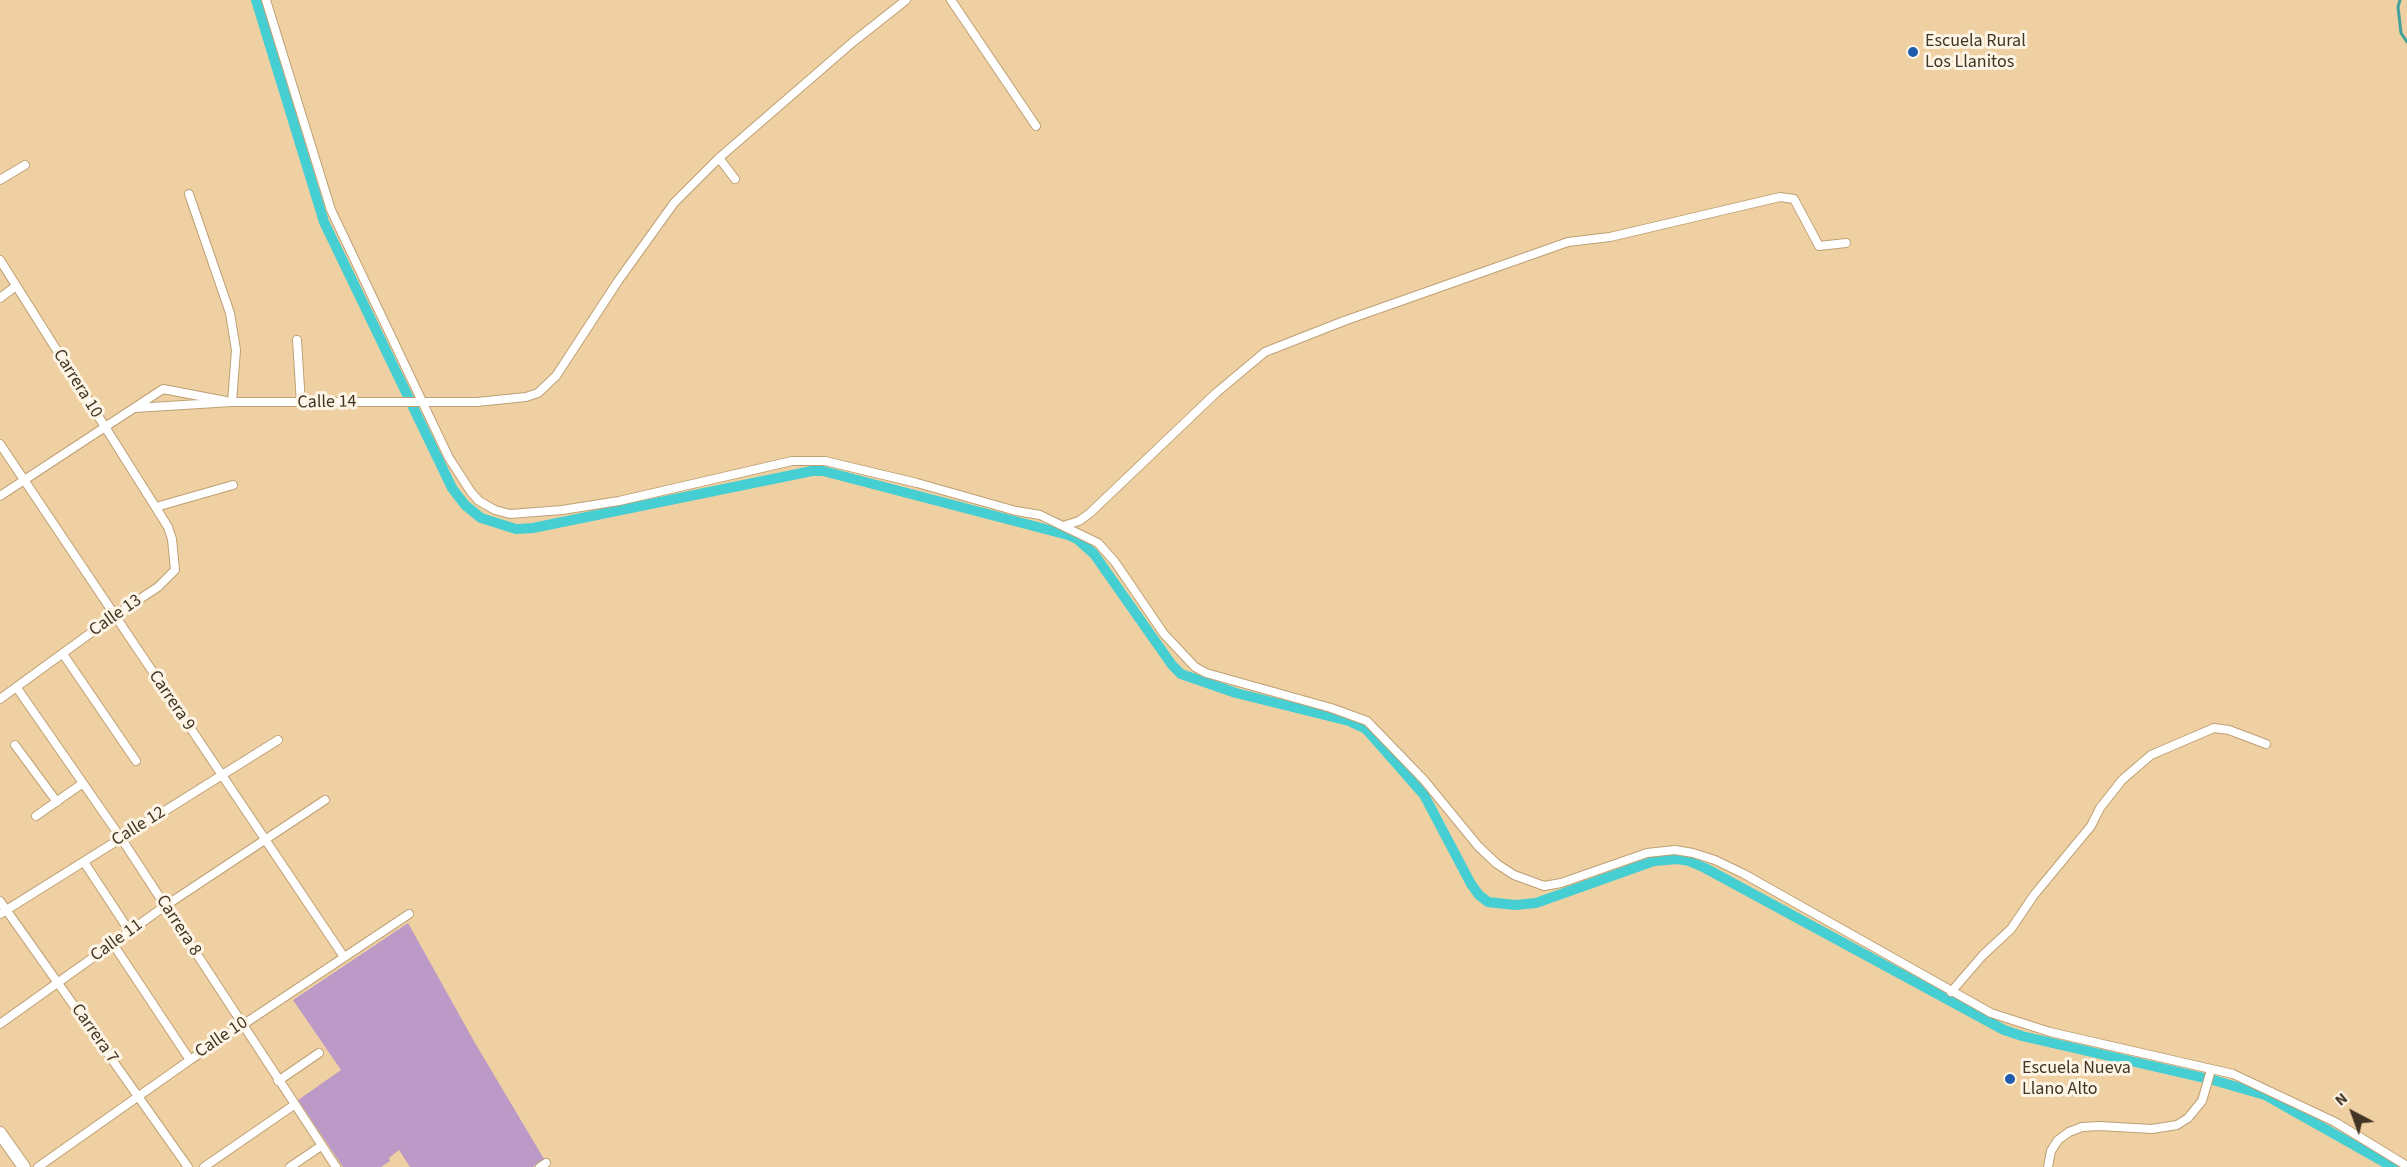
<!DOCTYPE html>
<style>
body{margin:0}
#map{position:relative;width:2407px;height:1167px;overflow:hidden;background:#efd0a3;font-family:"Source Sans 3",sans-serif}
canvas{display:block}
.north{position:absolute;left:2323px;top:1083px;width:60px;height:60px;-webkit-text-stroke:4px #fef5e7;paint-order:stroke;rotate:319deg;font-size:16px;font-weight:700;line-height:24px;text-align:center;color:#423523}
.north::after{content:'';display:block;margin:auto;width:21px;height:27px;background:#423523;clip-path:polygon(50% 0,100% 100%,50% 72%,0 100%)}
</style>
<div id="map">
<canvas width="2407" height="1167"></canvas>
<div class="north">N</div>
</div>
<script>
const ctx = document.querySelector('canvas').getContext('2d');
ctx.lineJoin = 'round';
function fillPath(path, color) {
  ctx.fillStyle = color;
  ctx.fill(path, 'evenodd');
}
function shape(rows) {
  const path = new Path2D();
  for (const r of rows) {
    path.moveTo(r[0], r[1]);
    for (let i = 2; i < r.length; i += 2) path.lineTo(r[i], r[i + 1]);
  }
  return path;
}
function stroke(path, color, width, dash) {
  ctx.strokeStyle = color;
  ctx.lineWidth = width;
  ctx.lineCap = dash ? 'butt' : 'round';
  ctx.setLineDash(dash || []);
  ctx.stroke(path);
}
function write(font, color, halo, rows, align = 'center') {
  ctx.font = font + ' "Source Sans 3",sans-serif';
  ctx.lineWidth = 6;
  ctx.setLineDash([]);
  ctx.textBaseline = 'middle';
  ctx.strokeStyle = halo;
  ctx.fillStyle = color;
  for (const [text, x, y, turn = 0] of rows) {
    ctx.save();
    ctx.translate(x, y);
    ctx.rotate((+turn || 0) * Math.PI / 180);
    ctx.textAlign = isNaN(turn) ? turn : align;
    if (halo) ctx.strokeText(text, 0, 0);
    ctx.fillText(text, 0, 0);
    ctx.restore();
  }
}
fillPath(shape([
 [408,923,475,1043,544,1159,533,1167,410,1167,399,1150,389,1158,390,1161,381,1167,343,1167,298,1100,341,1070,293,1000]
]), '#bc9ac7');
stroke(shape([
 [2400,0,2398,7,2401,33,2407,42]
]), '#45a19e', 3);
stroke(shape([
 [256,0,324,222,452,488,465,505,481,518,516,529,533,528,812,471,823,471,1068,535,1077,539,1094,554,1172,665,1181,674,1236,693,1349,721,1366,729,1424,795,1471,884,1479,895,1488,902,1515,905,1536,903,1654,861,1678,859,1689,861,1705,868,2004,1030,2022,1036,2213,1080,2265,1095,2393,1167]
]), '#46cfd2', 10);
const minor = shape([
 [266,0,331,210,449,458,471,492,479,501,495,510,510,514,562,510,619,501,792,461,825,461,917,483,1016,511,1040,515,1098,543,1115,562,1164,634,1195,667,1206,673,1331,708,1367,721,1424,780,1478,846,1497,864,1514,875,1544,886,1561,883,1647,853,1675,850,1693,853,1715,860,1744,874,1991,1013,2050,1032,2233,1074,2335,1122,2407,1166],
 [951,0,1036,126],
 [719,158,735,179],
 [0,180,25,165],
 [189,194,230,313,236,350,232,402],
 [0,260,168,527,172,539,175,570,158,587,114,616,0,699],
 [0,298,16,286],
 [297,340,301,404],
 [135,408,232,402,477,402,526,397,538,393,556,376,618,281,674,203,719,158,853,42,906,0],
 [0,444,344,957],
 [0,496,163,389,226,401],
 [156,507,233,485],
 [1066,525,1079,521,1090,513,1216,393,1265,352,1344,321,1568,242,1610,237,1780,197,1794,199,1819,246,1846,243],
 [63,654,136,761],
 [17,688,121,838,336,1167],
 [15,745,57,802],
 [36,816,83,783],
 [84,862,130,932],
 [0,901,188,1167],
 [0,914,278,740],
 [113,944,190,1060],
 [1951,992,1983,955,2011,929,2034,895,2091,826,2100,808,2122,780,2151,755,2214,728,2229,730,2266,744],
 [0,1024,165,906,325,800],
 [278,1081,319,1053],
 [38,1167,190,1060,409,914],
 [204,1167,294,1105],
 [290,1167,321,1146],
 [540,1167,546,1163],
 [2048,1167,2051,1151,2058,1140,2069,1132,2082,1127,2099,1126,2152,1129,2177,1125,2188,1118,2202,1101,2211,1070]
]);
const primary = shape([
 [0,1133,24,1167]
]);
stroke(minor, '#bea074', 10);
stroke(primary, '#bea074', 14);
stroke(minor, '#fff', 8);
stroke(primary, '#fff', 12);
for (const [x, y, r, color] of [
 [1913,52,6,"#205cae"],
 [2010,1079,6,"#205cae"]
]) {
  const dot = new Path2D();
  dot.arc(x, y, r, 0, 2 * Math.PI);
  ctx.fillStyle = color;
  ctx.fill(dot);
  stroke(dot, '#fef5e7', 2);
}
write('18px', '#423523', '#fef5e7', [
 ["Escuela Rural",1925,42],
 ["Los Llanitos",1925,63],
 ["Escuela Nueva",2022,1069],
 ["Llano Alto",2022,1090]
], 'left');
write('18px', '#423523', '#fef5e7', [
 ["Carrera 10",77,384,58],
 ["Calle 14",327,403,-1],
 ["Calle 13",116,616,-35],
 ["Carrera 9",171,701,56],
 ["Calle 12",139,827,-32],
 ["Carrera 8",178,926,57],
 ["Calle 11",117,941,-36],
 ["Carrera 7",94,1034,55],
 ["Calle 10",222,1038,-34]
]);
</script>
